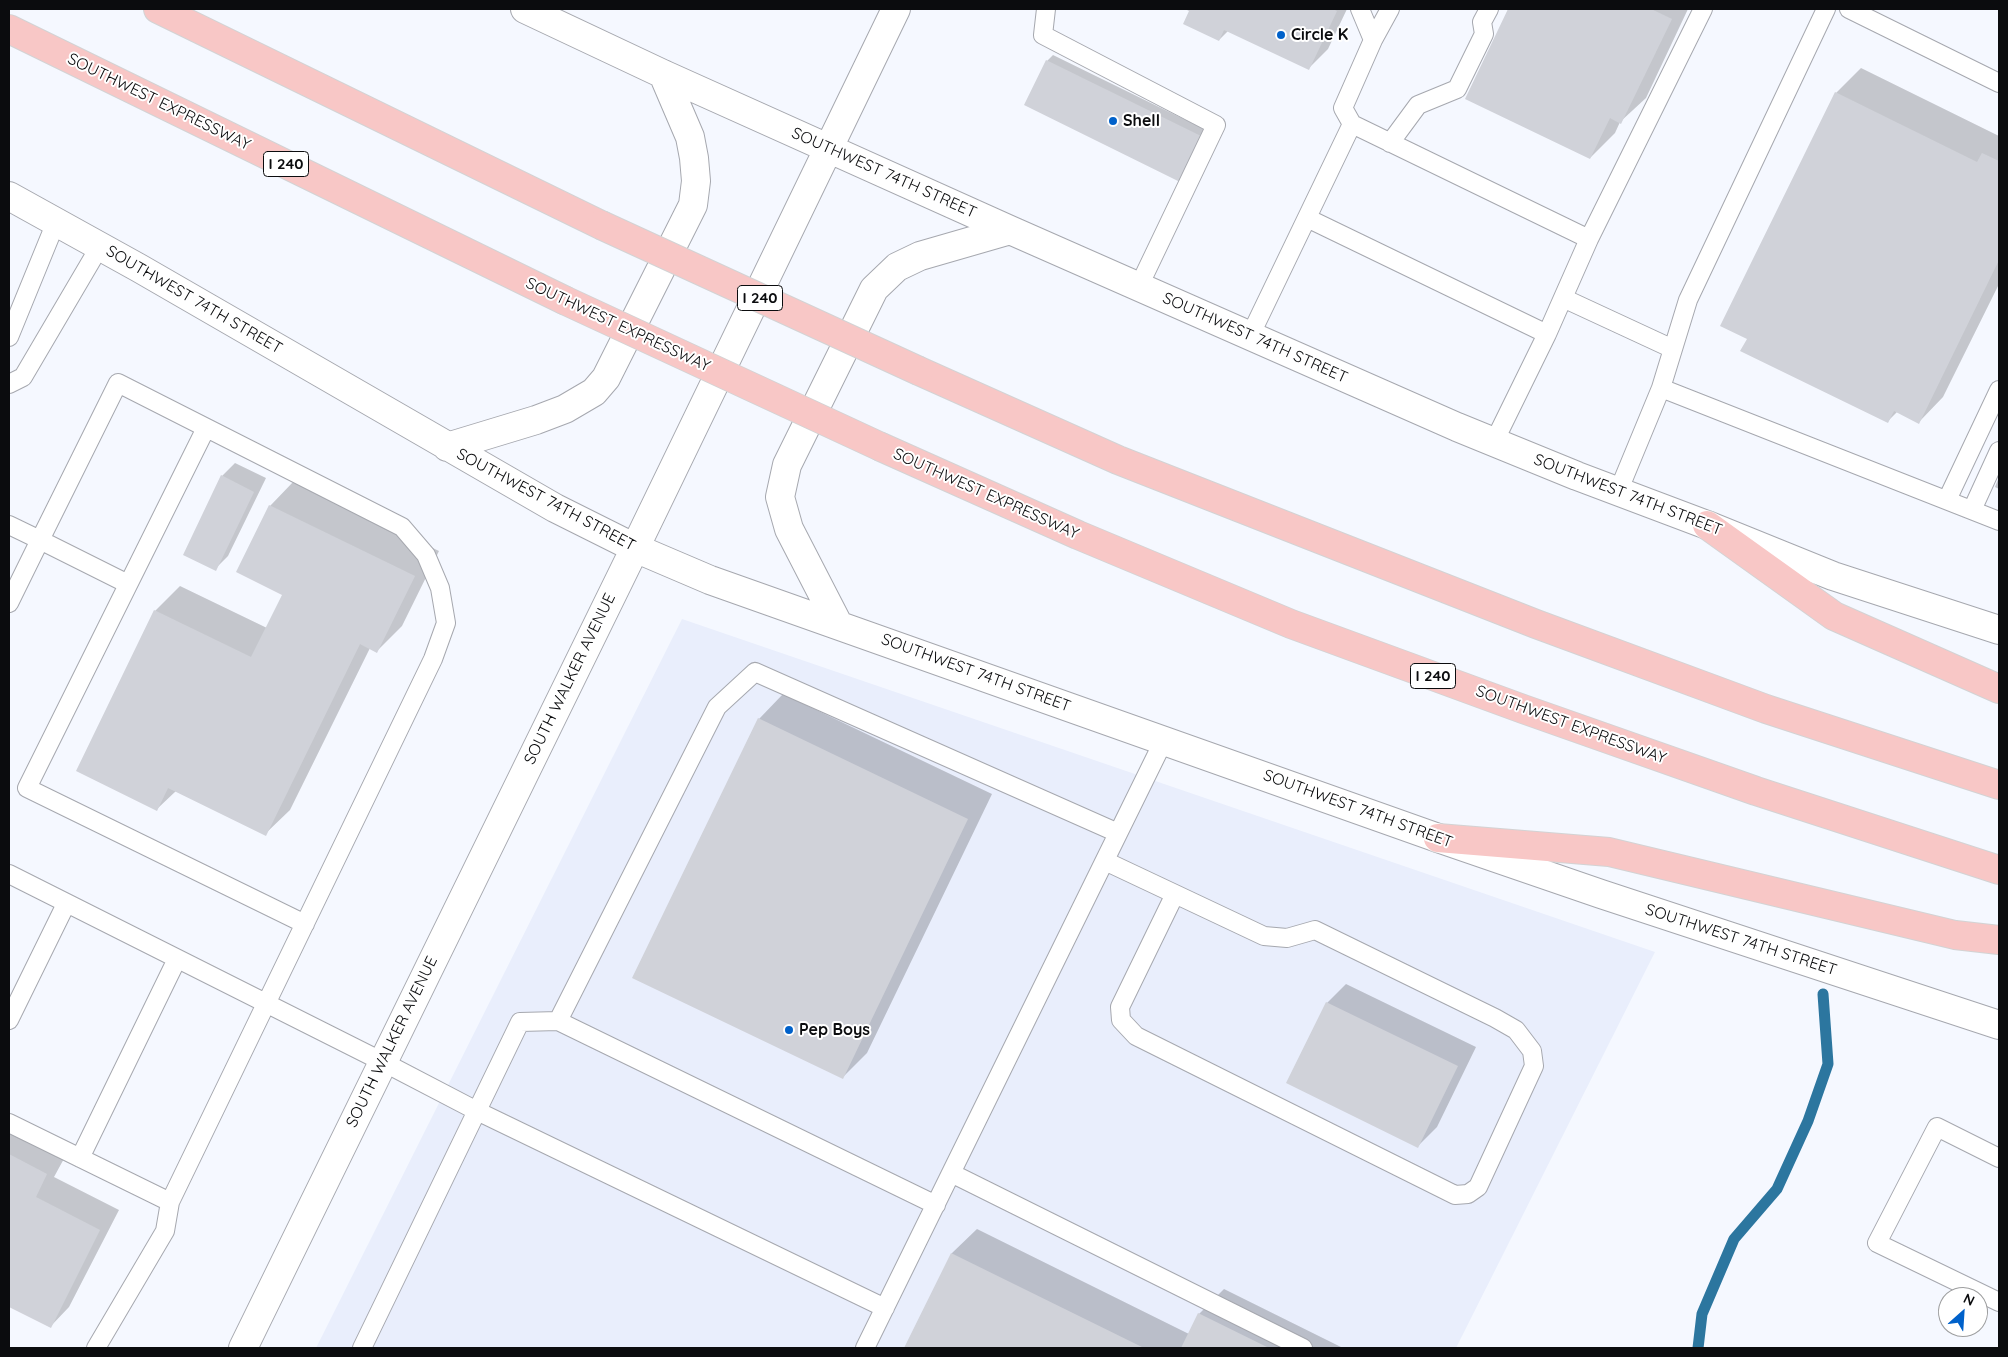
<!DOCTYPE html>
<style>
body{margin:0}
#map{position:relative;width:2008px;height:1357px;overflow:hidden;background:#f5f8ff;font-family:Quicksand,sans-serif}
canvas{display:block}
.frame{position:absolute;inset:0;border:10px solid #0b0c0e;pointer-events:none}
.north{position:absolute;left:1938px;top:1287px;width:50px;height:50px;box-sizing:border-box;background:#fff;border:1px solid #9d9e9f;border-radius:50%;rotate:26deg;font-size:14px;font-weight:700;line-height:20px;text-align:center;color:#0b0c0e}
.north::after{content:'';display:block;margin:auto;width:18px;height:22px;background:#0061ca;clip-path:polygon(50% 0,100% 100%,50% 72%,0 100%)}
</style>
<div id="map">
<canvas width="2008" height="1357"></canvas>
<div class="frame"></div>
<div class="north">N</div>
</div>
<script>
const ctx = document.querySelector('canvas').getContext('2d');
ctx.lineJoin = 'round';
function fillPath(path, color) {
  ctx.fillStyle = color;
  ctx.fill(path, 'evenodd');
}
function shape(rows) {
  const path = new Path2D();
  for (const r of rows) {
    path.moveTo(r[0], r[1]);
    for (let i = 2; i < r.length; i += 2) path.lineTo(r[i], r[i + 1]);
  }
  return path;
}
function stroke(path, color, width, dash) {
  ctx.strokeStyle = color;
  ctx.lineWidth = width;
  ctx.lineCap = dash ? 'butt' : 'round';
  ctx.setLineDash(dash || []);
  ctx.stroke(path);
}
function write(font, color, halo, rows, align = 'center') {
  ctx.font = font + ' Quicksand,sans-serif';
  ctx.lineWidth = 4;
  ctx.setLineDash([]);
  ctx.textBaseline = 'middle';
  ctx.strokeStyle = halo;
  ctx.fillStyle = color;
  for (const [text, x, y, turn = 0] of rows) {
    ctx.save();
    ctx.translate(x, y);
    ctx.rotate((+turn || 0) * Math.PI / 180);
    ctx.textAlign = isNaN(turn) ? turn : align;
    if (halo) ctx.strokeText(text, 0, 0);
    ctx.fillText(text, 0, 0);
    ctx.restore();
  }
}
fillPath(shape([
 [682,619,1655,952,1456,1348,316,1348]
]), '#e9eefc');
fillPath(shape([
 [1188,9,1347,9,1328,49,1309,68,1229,30,1219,40],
 [1510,9,1688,9,1646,98,1620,122,1615,133,1590,158,1467,99],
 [1053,55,1208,131,1186,174,1047,61],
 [1861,68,1999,136,1999,284,1943,397,1919,422,1897,412,1887,422,1748,338,1836,93],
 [235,463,266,478,228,556,215,569,222,476],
 [1999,477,1999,489,1995,487],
 [294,481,439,551,402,626,377,651,370,648,290,810,265,834,176,791,157,809,155,611,180,586,267,628,283,594,270,506],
 [783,694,992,794,867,1053,842,1078,759,719],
 [1346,984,1476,1047,1437,1127,1418,1146,1327,1003],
 [9,1126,66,1155,54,1177,119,1210,69,1307,50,1327,9,1305],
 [977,1229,1189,1334,1199,1314,1224,1289,1343,1348,905,1348,952,1253]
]), '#0003');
stroke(shape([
 [1698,1348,1702,1314,1734,1239,1777,1189,1808,1121,1828,1064,1823,994]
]), '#2c769f', 11);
fillPath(shape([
 [1185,9,1333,9,1337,11,1309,70,1224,30,1219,41,1183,24,1189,11],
 [1508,9,1651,9,1672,19,1621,124,1610,118,1590,159,1465,99],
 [1046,60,1203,137,1180,182,1024,105],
 [1835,92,1977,162,1982,153,1999,161,1999,260,1919,424,1894,411,1888,423,1740,351,1747,339,1720,326],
 [221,475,254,492,216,571,183,555],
 [269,505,415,576,377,653,360,644,266,836,168,788,157,811,76,771,154,610,251,657,282,595,236,572],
 [758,718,968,819,843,1079,632,978],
 [1326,1002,1458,1066,1418,1148,1286,1083],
 [9,1154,47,1174,36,1197,100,1230,51,1328,9,1307],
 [951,1253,1144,1348,904,1348],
 [1198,1313,1269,1348,1181,1348]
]), '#d0d2d9');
const lane = shape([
 [1046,9,1043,35,1216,125,1139,286],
 [1360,9,1373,40],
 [1849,9,1999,83],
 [1352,124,1343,108,1373,40,1390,9],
 [1390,143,1418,105,1457,89,1484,34,1482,22,1489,9],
 [1307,218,1547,334],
 [1589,239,1703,9],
 [1563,298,1673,349],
 [1250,336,1352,124,1589,239,1547,334,1494,442],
 [9,337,56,222],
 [9,384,23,377,100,246],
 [1661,388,1688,300,1826,9],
 [206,428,27,788,305,924],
 [1618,492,1661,388,1999,521],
 [1947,500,1999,390],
 [1972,510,1999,451],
 [9,525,40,540,118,383,402,527,426,555,440,588,446,623,433,659,170,1202,165,1231,96,1348],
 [9,603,40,540,128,584],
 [1105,861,1175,894,1264,936,1287,938,1315,930,1495,1018,1516,1030,1532,1051,1534,1066,1478,1187,1468,1194,1455,1195,1136,1036,1121,1020,1120,1007,1175,894],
 [9,874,383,1062,477,1111,885,1308],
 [9,1020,66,904],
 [558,1021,936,1205],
 [9,1123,170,1202],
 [80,1158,177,959],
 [1999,1158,1937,1127,1877,1243,1999,1302],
 [951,1173,1303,1348],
 [362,1348,520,1022,558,1021,717,707,755,672,1118,833],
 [865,1348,1164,740]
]);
const secondary = shape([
 [525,9,663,74,1010,230,1457,427,1577,476,1707,525,1833,576,1999,630],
 [9,196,139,268,555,508,635,548,710,580,1438,838,1601,894,1999,1025],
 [447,447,536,420,565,409,594,392,606,378,693,205,696,181,694,158,690,137,663,74],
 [838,624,789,529,780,497,787,465,874,289,897,267,920,256,1010,230],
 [243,1348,635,548,896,9]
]);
const highway = shape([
 [158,9,601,225],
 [9,29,564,300],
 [919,371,1118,460,1536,624,1766,709,1999,785],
 [881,447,1078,535,1291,624,1523,709,1756,791,1999,870],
 [1707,525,1834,616,1999,689],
 [1438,838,1609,852,1955,935,1999,940]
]);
stroke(lane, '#a6a8af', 20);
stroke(secondary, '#a6a8af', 30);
stroke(highway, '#d3d3d4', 30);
stroke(lane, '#fff', 18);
stroke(secondary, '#fff', 28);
stroke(highway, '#f8c7c6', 28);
const highwayBridge = shape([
 [601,225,919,371],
 [564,300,881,447]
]);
stroke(highwayBridge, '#d3d3d4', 30, []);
stroke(highwayBridge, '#f8c7c6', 28);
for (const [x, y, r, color] of [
 [1281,35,5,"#0061ca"],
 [1113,121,5,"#0061ca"],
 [789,1030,5,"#0061ca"]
]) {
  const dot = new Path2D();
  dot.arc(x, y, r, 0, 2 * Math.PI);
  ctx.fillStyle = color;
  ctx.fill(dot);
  stroke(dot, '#fff', 2);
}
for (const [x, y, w] of [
 [286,164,45],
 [760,298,45],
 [1433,676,45]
]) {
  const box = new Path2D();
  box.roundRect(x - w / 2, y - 12.5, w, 25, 4);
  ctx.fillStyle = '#fff';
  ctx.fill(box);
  stroke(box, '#0b0c0e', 1);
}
write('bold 15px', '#0b0c0e', null, [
 ["I 240",286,164],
 ["I 240",760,298],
 ["I 240",1433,676]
]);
write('bold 16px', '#0b0c0e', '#fff', [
 ["Circle K",1291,35],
 ["Shell",1123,121],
 ["Pep Boys",799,1030]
], 'left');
write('16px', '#0b0c0e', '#fff', [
 ["SOUTHWEST EXPRESSWAY",159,102,26],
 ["SOUTHWEST 74TH STREET",884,173,24],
 ["SOUTHWEST 74TH STREET",194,300,30],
 ["SOUTHWEST EXPRESSWAY",618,325,25],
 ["SOUTHWEST 74TH STREET",1255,338,24],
 ["SOUTHWEST EXPRESSWAY",986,494,24],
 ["SOUTHWEST 74TH STREET",1628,495,21],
 ["SOUTHWEST 74TH STREET",546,500,28],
 ["SOUTHWEST 74TH STREET",976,673,20],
 ["SOUTH WALKER AVENUE",570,679,-64],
 ["SOUTHWEST EXPRESSWAY",1571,725,20],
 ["SOUTHWEST 74TH STREET",1358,809,20],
 ["SOUTHWEST 74TH STREET",1741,940,18],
 ["SOUTH WALKER AVENUE",392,1042,-64]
]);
</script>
